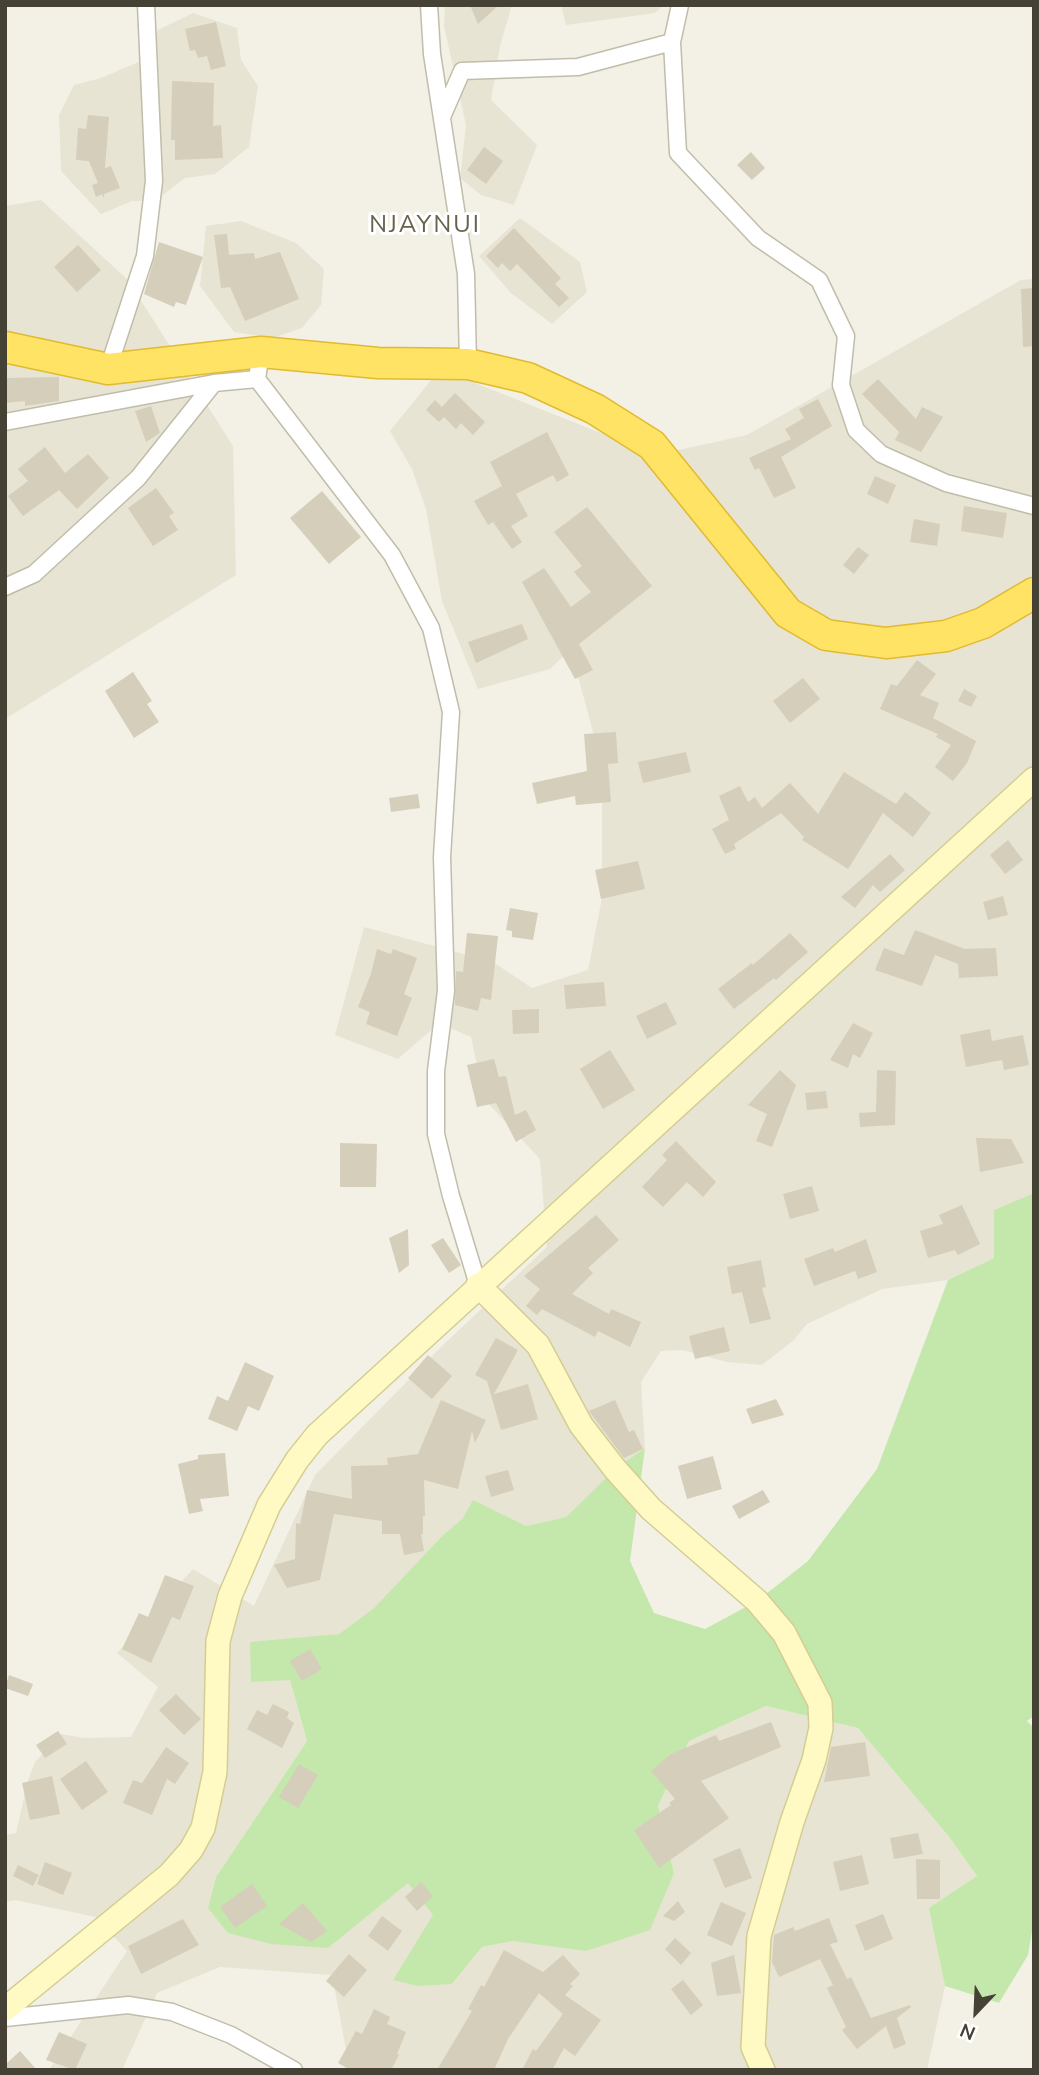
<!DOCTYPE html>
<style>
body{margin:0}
#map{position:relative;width:1039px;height:2075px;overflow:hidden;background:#f3f1e5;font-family:"Nunito Sans",sans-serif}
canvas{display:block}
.frame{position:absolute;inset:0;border:7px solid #454134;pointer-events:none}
.north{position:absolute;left:941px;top:1977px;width:70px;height:70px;-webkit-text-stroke:5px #fff;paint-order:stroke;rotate:203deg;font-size:19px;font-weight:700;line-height:28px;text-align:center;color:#454134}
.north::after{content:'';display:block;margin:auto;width:24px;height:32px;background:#454134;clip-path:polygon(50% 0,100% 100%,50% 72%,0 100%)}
</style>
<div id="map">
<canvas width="1039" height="2075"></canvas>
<div class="frame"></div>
<div class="north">N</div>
</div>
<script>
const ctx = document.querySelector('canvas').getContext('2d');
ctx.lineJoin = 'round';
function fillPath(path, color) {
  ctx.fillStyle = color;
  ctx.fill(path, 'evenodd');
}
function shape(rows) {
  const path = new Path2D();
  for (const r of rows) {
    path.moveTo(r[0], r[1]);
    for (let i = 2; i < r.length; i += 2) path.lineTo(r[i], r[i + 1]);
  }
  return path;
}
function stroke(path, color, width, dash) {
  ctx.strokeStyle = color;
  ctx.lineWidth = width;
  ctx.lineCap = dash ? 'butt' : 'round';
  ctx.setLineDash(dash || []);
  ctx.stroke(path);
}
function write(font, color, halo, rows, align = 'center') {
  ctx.font = font + ' "Nunito Sans",sans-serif';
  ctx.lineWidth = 6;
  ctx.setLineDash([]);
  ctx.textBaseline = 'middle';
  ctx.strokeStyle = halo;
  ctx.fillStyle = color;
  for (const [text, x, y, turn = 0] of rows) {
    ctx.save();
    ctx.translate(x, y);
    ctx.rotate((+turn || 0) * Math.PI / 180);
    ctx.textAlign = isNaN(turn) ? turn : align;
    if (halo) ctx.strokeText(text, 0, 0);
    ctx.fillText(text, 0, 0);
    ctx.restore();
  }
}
fillPath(shape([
 [445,5,512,5,500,46,491,100,537,145,514,205,481,195,460,178,466,125,444,26],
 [561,5,664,5,655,13,566,25],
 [193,13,237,28,241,60,258,86,249,147,215,174,185,178,155,201,132,201,101,214,61,171,59,115,74,85,101,78,141,61,158,30],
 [41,200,128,280,233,446,236,575,5,719,5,206],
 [520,218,580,262,587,292,552,324,511,293,479,256],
 [241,221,296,243,324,269,321,305,302,328,273,338,234,332,200,286,206,226],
 [1034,279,1034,1193,994,1210,994,1258,948,1280,882,1289,807,1324,794,1340,762,1365,727,1362,683,1350,661,1351,641,1382,645,1448,615,1469,566,1517,526,1526,463,1518,441,1537,374,1608,339,1634,315,1637,290,1680,307,1741,216,1877,208,1908,328,1948,408,1882,434,1915,393,1980,452,1984,482,1947,513,1941,548,1944,674,1873,658,1806,689,1741,766,1706,858,1728,950,1838,977,1876,930,1908,945,1986,927,2070,350,2070,332,1975,220,1967,157,1993,122,2070,49,2070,127,1951,96,1917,15,1900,5,1902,5,1835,16,1833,28,1780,35,1762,61,1734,84,1738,131,1737,158,1687,117,1653,193,1569,254,1606,315,1475,441,1347,547,1247,540,1159,484,1099,471,1037,439,1023,398,1059,335,1035,364,927,493,962,532,988,588,970,602,898,602,765,573,658,574,646,550,669,478,689,442,601,426,509,412,469,390,431,440,369,656,455,747,435,1021,280]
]), '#e7e4d3');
fillPath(shape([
 [1034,1193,1034,1716,1027,1721,1034,1728,1034,1919,1028,1955,999,2003,945,1986,929,1908,977,1876,950,1838,858,1728,766,1706,689,1741,658,1806,674,1873,650,1930,586,1951,513,1941,482,1947,452,1984,418,1986,393,1980,433,1915,408,1883,328,1948,271,1944,228,1933,208,1908,216,1877,307,1741,290,1680,251,1682,250,1642,339,1634,374,1608,441,1537,463,1518,473,1500,526,1526,566,1517,615,1469,645,1448,630,1561,654,1613,705,1629,757,1601,808,1561,877,1469,948,1280,994,1258,994,1210]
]), '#c4e8ac');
fillPath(shape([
 [470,5,499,5,478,24],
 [216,22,226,66,211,70,207,56,198,58,195,50,190,51,185,29],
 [172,81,214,83,213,126,221,125,223,158,175,160,175,140,171,140],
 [88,115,109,117,105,168,111,166,120,188,104,194,104,198,102,194,96,197,92,185,98,183,89,161,76,160,78,128,86,129],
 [484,147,503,161,486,184,467,170],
 [751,152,765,168,752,180,737,165],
 [514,228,561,278,555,284,569,298,559,307,517,264,510,271,502,263,498,268,486,256],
 [227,234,229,255,254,253,255,259,280,252,299,299,245,321,230,287,221,288,214,235],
 [159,242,203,257,186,305,176,302,174,307,144,294],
 [78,245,101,270,77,292,54,267],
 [1034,288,1034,346,1023,347,1021,289],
 [59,377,59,401,25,406,25,401,5,403,5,378],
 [878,379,916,419,922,407,943,417,921,452,895,440,899,432,862,394],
 [455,393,485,422,473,435,461,423,456,429,444,417,439,422,426,410,435,400,442,407],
 [818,399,832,426,781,457,796,488,774,498,759,468,755,470,749,458,791,439,785,429,804,418,799,409],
 [151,406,160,433,146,442,135,411],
 [547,432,569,475,557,482,553,475,516,494,528,516,511,526,522,542,512,549,493,522,488,525,474,501,502,486,490,462],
 [45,447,65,473,88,454,109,478,77,509,59,490,23,516,8,496,28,481,18,469],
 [875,476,896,485,888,504,867,494],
 [156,488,174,513,169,516,178,530,153,546,128,508],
 [322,491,361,537,329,564,290,518],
 [964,506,1007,513,1003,538,961,531],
 [587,507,652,586,579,644,593,670,575,679,522,582,544,568,571,607,591,592,574,572,582,566,554,532],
 [914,519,940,524,937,546,910,542],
 [858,547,869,555,854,574,843,565],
 [522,624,528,639,476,663,468,642],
 [917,660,936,674,920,695,939,703,933,718,976,741,967,763,953,781,935,767,951,745,936,737,938,734,880,709,891,684,897,686],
 [133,672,152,701,147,704,159,722,134,738,105,691],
 [803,678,820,699,790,723,773,701],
 [964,689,977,696,971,707,958,701],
 [616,732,618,763,608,764,611,802,576,805,575,796,537,804,532,783,587,771,584,734],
 [686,752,691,772,643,783,638,762],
 [844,772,896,804,905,792,931,813,913,837,883,813,848,869,802,840,804,837,781,813,734,844,736,849,725,854,712,829,729,820,719,796,740,786,748,802,755,797,762,808,790,783,818,814],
 [418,794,420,808,391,812,389,798],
 [1008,840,1023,860,1005,874,990,855],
 [890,854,905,870,880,892,873,885,855,908,841,897],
 [638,861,645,889,601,899,595,870],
 [1003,896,1008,915,988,920,983,902],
 [510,908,538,913,533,940,512,937,512,931,506,930],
 [915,930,965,949,996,948,998,976,959,978,958,964,935,955,922,986,875,970,884,948,904,955],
 [467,933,498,936,491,1000,481,998,478,1011,455,1005,456,971,463,972],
 [790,933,808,952,776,980,774,978,734,1009,718,989,752,963,753,965],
 [377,949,391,954,393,949,417,958,404,994,412,998,397,1036,366,1024,370,1012,358,1007,371,974],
 [604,982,606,1006,566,1009,564,985],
 [666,1002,677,1024,647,1039,636,1016],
 [539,1009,539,1033,513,1034,512,1010],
 [853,1023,873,1033,860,1058,853,1054,848,1068,830,1060],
 [990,1029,992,1041,1023,1035,1029,1065,1004,1070,1002,1060,966,1067,960,1035],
 [610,1050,635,1090,603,1109,580,1069],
 [494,1059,499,1077,506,1076,515,1115,526,1110,536,1130,516,1142,496,1103,477,1107,470,1078,467,1065],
 [780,1070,796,1085,772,1147,756,1141,767,1114,748,1105],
 [877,1070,896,1071,895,1125,860,1127,859,1113,876,1112],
 [826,1091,828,1108,807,1110,805,1093],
 [976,1138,1011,1139,1024,1163,980,1172],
 [676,1141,716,1182,703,1197,687,1182,663,1207,642,1187,667,1160,662,1155],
 [340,1143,377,1144,376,1187,340,1187],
 [812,1186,819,1211,790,1219,783,1194],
 [962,1205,980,1244,958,1255,955,1250,928,1258,920,1231,943,1224,939,1215],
 [596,1215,619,1240,588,1268,593,1273,572,1294,609,1314,611,1309,641,1322,630,1347,598,1331,595,1337,542,1309,537,1315,526,1306,540,1289,524,1276],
 [408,1229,409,1265,399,1273,389,1238],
 [443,1238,461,1265,449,1273,431,1245],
 [866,1239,877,1272,858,1279,855,1271,814,1286,804,1259,833,1248,835,1252],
 [761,1260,766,1287,762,1288,771,1319,750,1324,742,1292,732,1294,727,1267],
 [724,1327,730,1351,695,1359,689,1336],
 [496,1338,518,1350,494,1394,528,1384,538,1419,501,1430,487,1381,475,1375],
 [428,1355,452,1376,432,1399,408,1378],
 [245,1362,274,1376,259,1411,248,1406,237,1431,208,1419,217,1396,228,1401],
 [776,1399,784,1415,752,1424,746,1409],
 [441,1400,486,1420,475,1443,472,1431,458,1489,424,1480,425,1516,423,1516,423,1534,421,1534,424,1551,404,1555,400,1534,382,1534,382,1521,334,1514,320,1580,287,1588,274,1565,295,1559,296,1523,300,1524,307,1490,352,1499,351,1466,388,1465,387,1458,418,1454],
 [615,1400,629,1432,634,1430,643,1449,624,1458,589,1411],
 [225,1453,229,1496,200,1499,203,1511,189,1514,178,1464,198,1459,198,1455],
 [713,1456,722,1489,687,1499,678,1466],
 [508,1470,514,1490,491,1497,485,1476],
 [763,1490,770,1502,739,1519,732,1506],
 [165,1575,194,1586,180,1620,172,1617,151,1663,122,1649,139,1613,148,1617],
 [310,1649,322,1669,302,1681,290,1661],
 [9,1675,33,1684,28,1696,5,1688],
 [176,1694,201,1719,184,1735,159,1710],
 [273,1704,289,1712,287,1718,294,1723,282,1748,247,1729,257,1710,267,1715],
 [771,1722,781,1747,701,1781,729,1818,659,1868,634,1830,671,1805,669,1803,675,1799,651,1771,671,1754,716,1735,719,1741],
 [58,1731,67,1744,45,1758,36,1745],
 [865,1742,870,1776,824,1782,831,1747],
 [166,1747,189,1763,175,1784,167,1779,152,1815,123,1803,133,1780,142,1783],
 [86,1761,108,1792,82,1810,60,1779],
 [299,1764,318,1775,298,1808,279,1797],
 [52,1776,60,1814,30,1820,22,1783],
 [918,1833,923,1854,894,1859,890,1838],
 [740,1848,752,1878,725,1888,713,1859],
 [862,1855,869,1884,840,1891,833,1862],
 [916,1859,940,1860,940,1899,917,1899],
 [45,1862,72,1873,63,1895,37,1884],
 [18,1865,39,1875,33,1886,13,1876],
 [421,1882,433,1896,417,1911,405,1897],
 [252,1884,267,1906,235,1928,220,1907],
 [678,1901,685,1912,674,1921,663,1916],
 [721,1902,746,1913,732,1946,707,1935],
 [303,1903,327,1931,311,1942,279,1924],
 [883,1914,893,1939,865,1951,855,1925],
 [382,1916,402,1931,388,1951,368,1936],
 [829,1918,838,1942,830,1944,847,1979,851,1977,871,2018,910,2005,911,2007,897,2018,906,2044,894,2049,886,2026,857,2049,842,2030,846,2027,827,1988,833,1985,820,1959,779,1977,772,1962,774,1935,793,1927,795,1931],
 [183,1919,199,1945,141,1974,128,1946],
 [675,1938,691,1953,681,1965,665,1949],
 [504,1950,543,1972,563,1955,580,1974,570,1984,573,1986,565,1995,601,2020,575,2056,564,2048,552,2070,522,2070,533,2049,536,2051,563,2014,539,1993,508,2039,494,2070,437,2070,472,2011,468,2009,481,1985,484,1987],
 [349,1954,367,1970,344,1997,326,1981],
 [734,1955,741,1993,717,1996,711,1963],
 [683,1980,703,2005,691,2015,671,1989],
 [374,2009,390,2017,387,2024,406,2032,397,2054,399,2055,391,2070,350,2070,338,2063,356,2031,362,2034],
 [59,2032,87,2044,75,2070,46,2060],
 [20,2051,37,2070,5,2070,5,2065]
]), '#d5ceba');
const street = shape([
 [429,5,432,54,466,274,468,364],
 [680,5,672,42,678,153,758,238,819,280,846,336,841,385,856,430,881,454,946,483,1034,506],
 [442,117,462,71,578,67,672,42],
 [261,352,257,379,392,555,431,628,451,712,442,857,446,991,436,1071,436,1134,451,1196,478,1285],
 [108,369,145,256,154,181,146,5],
 [5,422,214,383,257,379],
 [5,587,34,574,138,478,214,383],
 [5,2018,128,2005,172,2012,231,2035,294,2070]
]);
const secondary = shape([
 [478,1285,538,1345,581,1425,615,1469,651,1509,757,1601,784,1633,820,1703,821,1728,814,1760,792,1822,759,1936,753,2047,763,2070],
 [5,2009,169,1875,191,1850,203,1828,215,1772,218,1641,230,1596,269,1505,297,1460,317,1435,1034,779]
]);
const highway = shape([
 [5,347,108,369,261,352,378,363,468,364,528,378,595,409,652,445,788,613,826,635,886,643,946,636,983,623,1034,593]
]);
stroke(street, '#c1bdaa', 19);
stroke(secondary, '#d4cd93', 26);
stroke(highway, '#e1ba31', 33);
stroke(street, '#fff', 16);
stroke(secondary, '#fff9c3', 23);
stroke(highway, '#ffe364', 30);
ctx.letterSpacing = '2px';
write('24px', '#68614b', '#fff', [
 ["NJAYNUI",425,226]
]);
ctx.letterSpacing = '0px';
</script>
